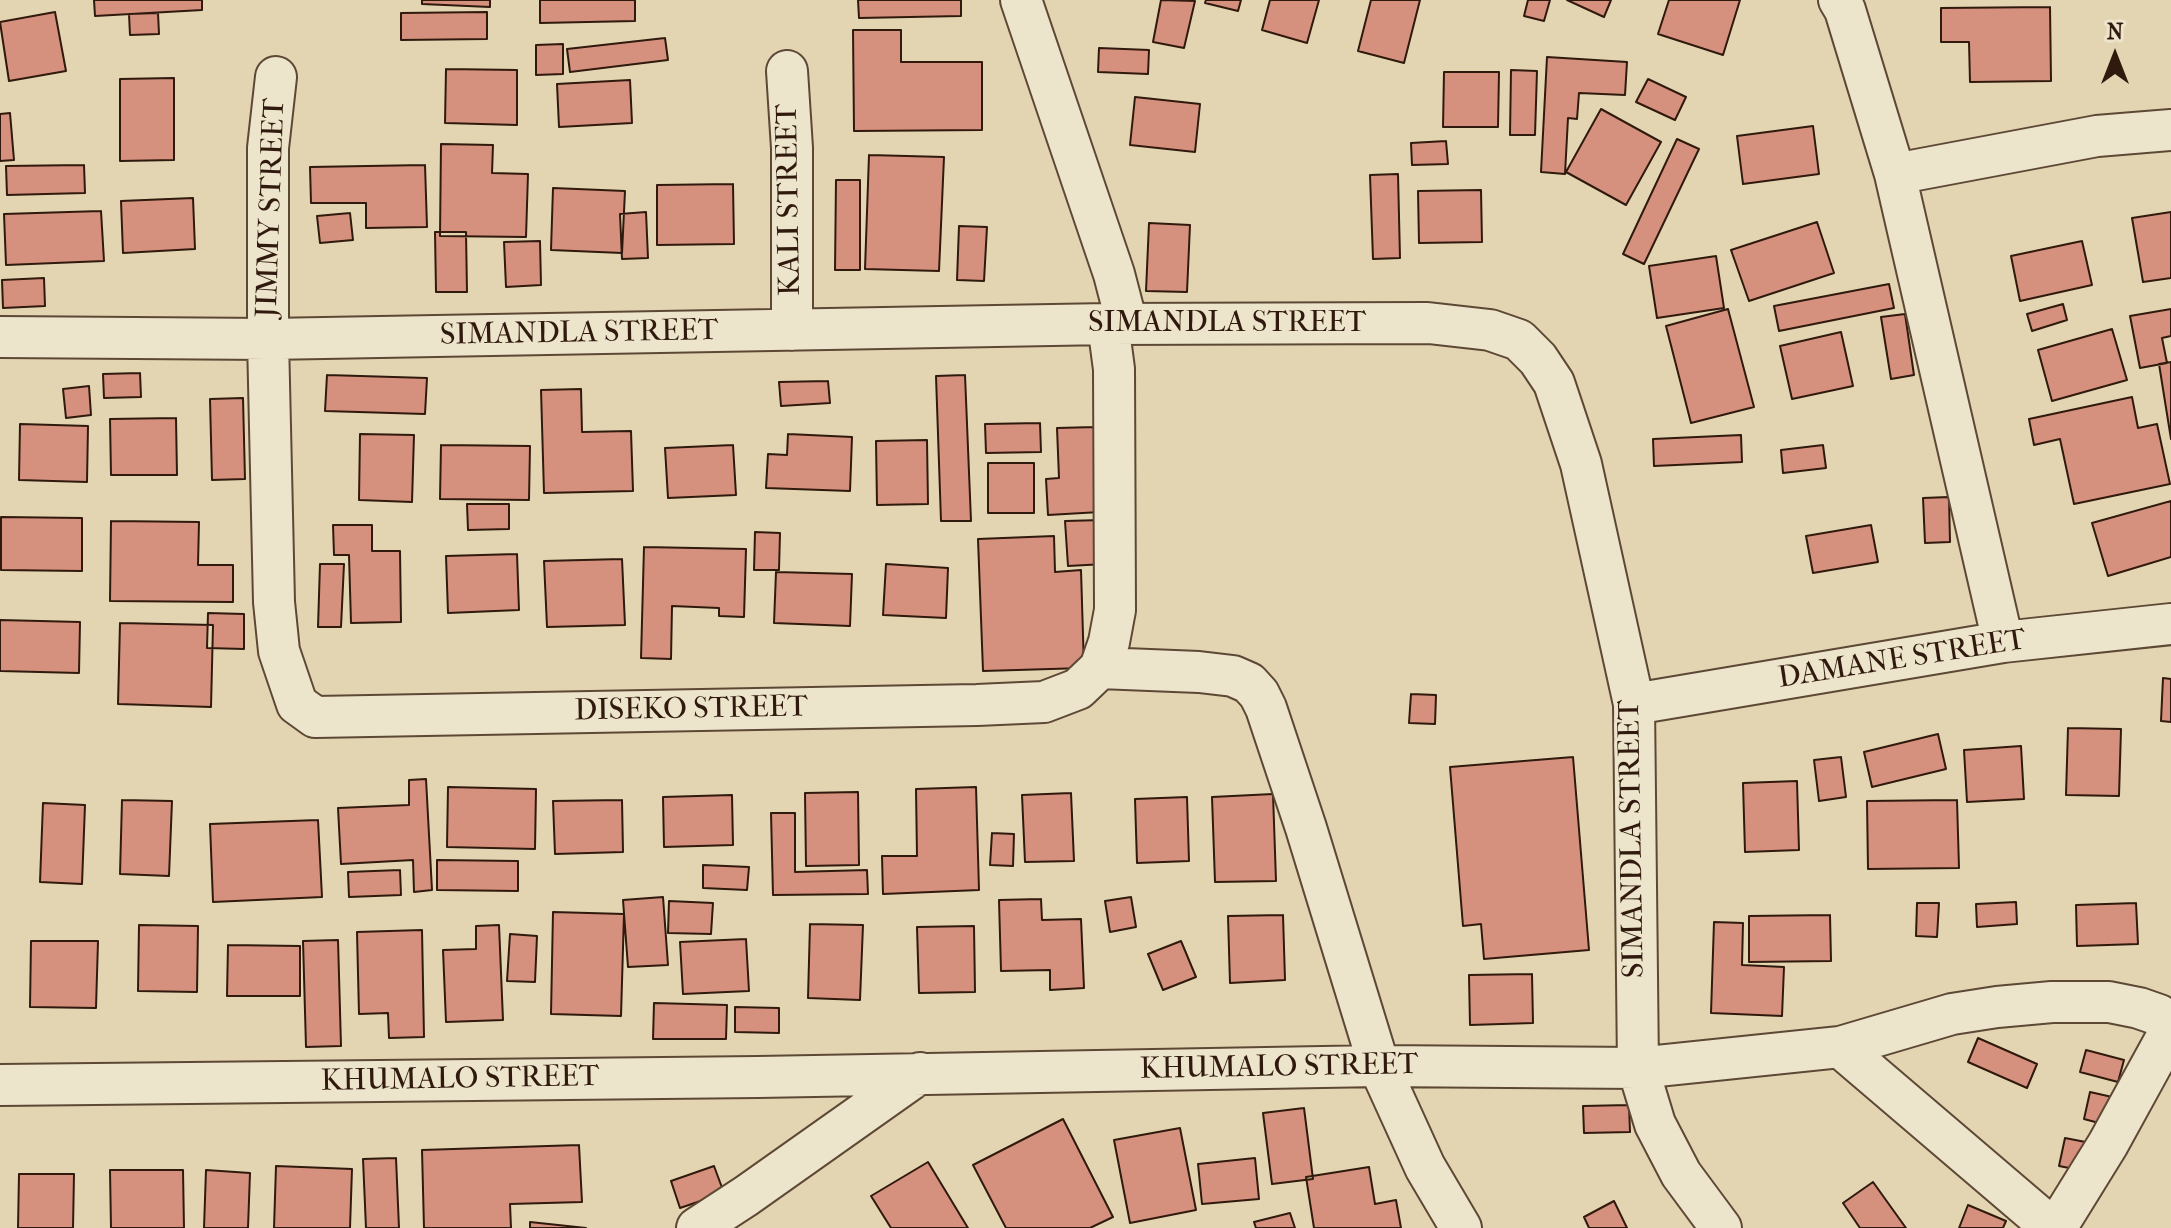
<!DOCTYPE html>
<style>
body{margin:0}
#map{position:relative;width:2171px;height:1228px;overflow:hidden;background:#e3d5b1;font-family:"IM FELL French Canon",serif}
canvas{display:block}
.north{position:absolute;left:2075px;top:16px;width:80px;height:80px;-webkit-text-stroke:6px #ede4cc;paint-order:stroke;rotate:0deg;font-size:22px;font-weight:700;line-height:32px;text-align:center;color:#30190d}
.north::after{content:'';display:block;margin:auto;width:28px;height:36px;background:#30190d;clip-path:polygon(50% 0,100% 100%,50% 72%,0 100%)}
</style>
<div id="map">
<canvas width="2171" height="1228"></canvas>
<div class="north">N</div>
</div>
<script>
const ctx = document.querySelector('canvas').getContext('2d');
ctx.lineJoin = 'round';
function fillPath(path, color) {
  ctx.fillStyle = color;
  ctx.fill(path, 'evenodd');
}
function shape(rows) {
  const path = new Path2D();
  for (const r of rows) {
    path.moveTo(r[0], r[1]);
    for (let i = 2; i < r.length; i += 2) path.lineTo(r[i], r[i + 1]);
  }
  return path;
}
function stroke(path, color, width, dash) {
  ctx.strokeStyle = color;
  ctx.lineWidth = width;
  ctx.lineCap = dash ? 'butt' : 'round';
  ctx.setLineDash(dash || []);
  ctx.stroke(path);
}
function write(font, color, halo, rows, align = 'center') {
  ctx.font = font + ' "IM FELL French Canon",serif';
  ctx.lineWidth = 6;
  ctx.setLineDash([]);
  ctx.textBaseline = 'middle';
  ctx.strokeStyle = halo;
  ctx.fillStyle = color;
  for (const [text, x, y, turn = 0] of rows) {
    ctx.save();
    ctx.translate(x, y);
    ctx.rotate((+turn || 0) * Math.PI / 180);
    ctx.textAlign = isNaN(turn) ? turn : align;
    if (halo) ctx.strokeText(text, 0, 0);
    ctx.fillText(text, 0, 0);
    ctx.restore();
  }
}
const building = shape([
 [94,0,202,0,202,10,95,16,94,0],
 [422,0,490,0,490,7,422,4,422,0],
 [540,0,635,0,635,21,540,23,540,0],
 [858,0,961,0,961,16,859,18,858,0],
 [1161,0,1195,1,1184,48,1153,42,1161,0],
 [1206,0,1241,0,1238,11,1205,3,1206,0],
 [1270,0,1319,0,1307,43,1262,30,1270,0],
 [1371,0,1420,0,1404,63,1358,51,1371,0],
 [1528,0,1550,0,1544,21,1524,16,1528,0],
 [1567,0,1611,0,1604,17,1567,0],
 [1669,0,1740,0,1723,55,1658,34,1669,0],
 [2050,7,2051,81,1970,82,1969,42,1941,42,1941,8,2050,7],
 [55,12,66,71,9,81,0,22,55,12],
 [487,12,487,39,401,40,401,13,487,12],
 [158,13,159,34,130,35,129,14,158,13],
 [853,30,901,30,901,62,982,62,982,130,854,131,853,30],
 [665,38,668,60,570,72,567,49,665,38],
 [563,44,563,74,536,75,536,45,563,44],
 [1099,48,1149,50,1148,74,1098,72,1099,48],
 [1547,57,1627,62,1625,95,1579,93,1577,119,1568,118,1565,174,1541,172,1547,57],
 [446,69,517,70,517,125,445,123,446,69],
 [1511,70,1537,71,1535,135,1510,135,1511,70],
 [1444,72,1499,72,1498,127,1443,127,1444,72],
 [174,78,174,160,120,161,120,79,174,78],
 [1648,79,1686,97,1675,120,1636,102,1648,79],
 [630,80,632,123,559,127,557,84,630,80],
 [1135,97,1200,104,1195,152,1130,145,1135,97],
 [1601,109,1661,142,1626,205,1566,172,1601,109],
 [10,113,14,160,0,161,0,114,10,113],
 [1813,126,1819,174,1743,184,1737,136,1813,126],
 [1677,139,1699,149,1644,264,1623,254,1677,139],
 [1446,141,1448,164,1412,165,1411,143,1446,141],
 [441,144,493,145,492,173,528,174,526,237,440,236,441,144],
 [869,155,944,157,939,271,865,269,869,155],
 [84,165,85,193,7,195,6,166,84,165],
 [425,165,427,227,366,228,366,203,311,203,310,167,425,165],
 [1398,174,1400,258,1373,259,1370,175,1398,174],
 [836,180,860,180,860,270,835,270,836,180],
 [733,184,734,244,657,245,657,185,733,184],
 [553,188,625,191,622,253,551,250,553,188],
 [1481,190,1482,242,1419,243,1418,191,1481,190],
 [193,198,195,249,123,253,121,201,193,198],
 [101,211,104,261,6,265,4,214,101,211],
 [646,212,648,258,622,259,620,214,646,212],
 [2171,212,2171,278,2143,282,2132,218,2171,212],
 [350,213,353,240,320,243,317,216,350,213],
 [1817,222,1834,273,1749,301,1731,250,1817,222],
 [1149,223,1190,225,1187,292,1146,291,1149,223],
 [959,226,987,227,984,281,957,280,959,226],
 [435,232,466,232,467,292,436,292,435,232],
 [540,241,541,285,506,287,504,242,540,241],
 [2082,241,2092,285,2020,301,2011,256,2082,241],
 [1716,256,1724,308,1657,318,1649,266,1716,256],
 [44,278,45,306,3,308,2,280,44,278],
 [1889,284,1894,308,1779,331,1774,306,1889,284],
 [2063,304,2067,320,2032,331,2027,314,2063,304],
 [1728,309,1754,407,1691,423,1666,326,1728,309],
 [2171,309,2171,336,2162,338,2167,363,2140,368,2130,316,2171,309],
 [1905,314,1914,375,1891,379,1881,317,1905,314],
 [2112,329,2127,380,2052,401,2038,350,2112,329],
 [1841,332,1853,386,1792,399,1780,346,1841,332],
 [2171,362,2171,439,2159,364,2171,362],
 [140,373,141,397,104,398,103,374,140,373],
 [327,375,427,378,425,414,325,411,327,375],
 [965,375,971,521,941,521,936,376,965,375],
 [828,381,830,403,781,406,779,382,828,381],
 [89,386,91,415,66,418,63,389,89,386],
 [581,389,582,432,631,431,633,491,544,493,541,390,581,389],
 [2132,397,2138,428,2157,424,2170,484,2074,504,2060,439,2034,445,2029,419,2132,397],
 [243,398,245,479,212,480,210,399,243,398],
 [176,418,177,475,111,475,110,419,176,418],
 [1040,423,1041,452,986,453,985,424,1040,423],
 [20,424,88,426,87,482,19,480,20,424],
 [1095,427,1100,512,1048,515,1046,479,1059,478,1057,428,1095,427],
 [360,434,414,435,412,502,359,500,360,434],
 [788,434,852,437,850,491,766,488,768,454,787,455,788,434],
 [1741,435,1742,462,1654,466,1653,439,1741,435],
 [927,440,928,504,877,505,876,441,927,440],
 [441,445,530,446,529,500,440,499,441,445],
 [733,445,736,495,668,498,665,448,733,445],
 [1823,445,1826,468,1783,473,1781,450,1823,445],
 [988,463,1034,463,1034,513,988,513,988,463],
 [1949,497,1950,542,1925,543,1923,498,1949,497],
 [2171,501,2171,557,2108,576,2092,523,2171,501],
 [467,504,509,504,509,529,468,530,467,504],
 [1,517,82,518,82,571,1,570,1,517],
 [1103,520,1105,564,1068,566,1065,521,1103,520],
 [111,521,199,522,198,565,233,565,233,602,110,601,111,521],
 [333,525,372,525,372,551,400,551,401,622,351,623,349,555,334,555,333,525],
 [1871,525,1878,562,1813,573,1806,536,1871,525],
 [755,532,780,533,779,570,754,570,755,532],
 [1054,536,1055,572,1081,570,1084,668,983,671,978,539,1054,536],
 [644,547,746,549,744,617,719,616,719,608,672,606,671,659,641,658,644,547],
 [517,554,519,610,448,613,446,556,517,554],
 [622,559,625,625,547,627,544,561,622,559],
 [320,564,344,564,341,627,318,627,320,564],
 [886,564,948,568,946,618,883,615,886,564],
 [776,572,852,574,850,626,774,623,776,572],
 [208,613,244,614,244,649,207,648,208,613],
 [0,620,80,622,79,673,0,671,0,620],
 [120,623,213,625,211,707,118,704,120,623],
 [2163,678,2171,679,2171,722,2161,721,2163,678],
 [1411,694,1436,695,1435,724,1409,723,1411,694],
 [2068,728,2121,729,2119,796,2066,795,2068,728],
 [1938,734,1946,769,1872,787,1864,752,1938,734],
 [2021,746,2024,799,1967,802,1964,750,2021,746],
 [1573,757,1589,950,1484,959,1481,924,1463,926,1450,767,1573,757],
 [1841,757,1846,797,1819,801,1814,760,1841,757],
 [426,779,432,890,414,892,413,860,341,864,338,808,409,805,409,780,426,779],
 [1797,781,1799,850,1745,852,1743,783,1797,781],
 [448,787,536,789,535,849,447,847,448,787],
 [976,787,979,890,883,894,882,856,917,856,916,789,976,787],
 [858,792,859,865,806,866,805,793,858,792],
 [1071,793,1074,861,1025,862,1022,795,1071,793],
 [1273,794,1276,881,1215,882,1212,797,1273,794],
 [732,795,733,845,664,847,663,797,732,795],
 [1187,797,1189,861,1137,863,1135,799,1187,797],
 [122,800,172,801,169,876,120,874,122,800],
 [622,800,623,852,555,854,553,801,622,800],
 [1957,800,1959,868,1868,869,1867,801,1957,800],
 [43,803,85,805,82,884,40,882,43,803],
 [771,813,795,813,795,872,867,870,868,894,773,895,771,813],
 [318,820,322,897,213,902,210,824,318,820],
 [992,833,1014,834,1013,866,990,865,992,833],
 [437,860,518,861,518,891,437,890,437,860],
 [703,865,749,867,747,890,703,888,703,865],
 [400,870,401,895,349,897,348,872,400,870],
 [663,897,668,965,628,967,623,900,663,897],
 [1131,897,1136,927,1110,932,1105,901,1131,897],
 [1041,899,1042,920,1081,919,1084,988,1050,990,1050,970,1001,971,999,900,1041,899],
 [669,901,713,903,711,934,668,933,669,901],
 [2016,902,2017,924,1977,927,1976,904,2016,902],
 [1917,903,1939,903,1937,937,1916,936,1917,903],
 [2136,903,2138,944,2077,946,2076,905,2136,903],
 [553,912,624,914,621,1016,551,1014,553,912],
 [1283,915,1285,980,1230,983,1228,916,1283,915],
 [1830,915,1831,961,1749,962,1749,916,1830,915],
 [1714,922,1743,923,1742,965,1784,967,1782,1016,1711,1013,1714,922],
 [810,924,863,925,860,1000,808,998,810,924],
 [139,925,198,926,197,992,138,991,139,925],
 [499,925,503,1020,446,1022,443,950,476,949,476,926,499,925],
 [974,926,975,992,919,993,917,927,974,926],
 [422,930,424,1037,389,1038,388,1013,359,1014,357,932,422,930],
 [510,934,537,936,535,982,507,981,510,934],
 [746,939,749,991,683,994,680,942,746,939],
 [338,940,341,1046,306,1047,303,941,338,940],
 [31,941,98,941,96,1008,30,1007,31,941],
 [1181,941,1196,977,1163,990,1148,954,1181,941],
 [228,945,300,946,300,996,227,996,228,945],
 [1532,974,1533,1023,1470,1025,1469,975,1532,974],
 [654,1003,727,1005,726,1039,653,1039,654,1003],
 [735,1007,779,1008,779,1033,735,1032,735,1007],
 [1978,1038,2037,1064,2027,1088,1968,1062,1978,1038],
 [2086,1050,2124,1060,2118,1082,2080,1072,2086,1050],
 [2090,1092,2121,1099,2114,1127,2084,1119,2090,1092],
 [1629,1105,1630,1132,1584,1133,1583,1106,1629,1105],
 [1304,1108,1313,1179,1272,1184,1263,1113,1304,1108],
 [1063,1119,1113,1217,1090,1228,1006,1228,973,1165,1063,1119],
 [1180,1128,1196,1210,1130,1223,1114,1140,1180,1128],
 [2065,1138,2111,1147,2105,1175,2059,1166,2065,1138],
 [579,1145,582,1202,510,1204,511,1228,424,1228,422,1150,579,1145],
 [396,1158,399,1228,366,1228,363,1159,396,1158],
 [1255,1158,1259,1199,1202,1204,1198,1164,1255,1158],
 [928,1162,968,1228,891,1228,871,1196,928,1162],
 [276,1166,352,1169,350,1228,274,1228,276,1166],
 [714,1166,724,1193,680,1208,671,1181,714,1166],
 [1369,1167,1375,1204,1396,1200,1401,1228,1314,1228,1306,1177,1369,1167],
 [110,1170,183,1170,184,1228,111,1228,110,1170],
 [206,1170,250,1173,248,1228,204,1228,206,1170],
 [19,1174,74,1174,73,1228,18,1228,19,1174],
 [1873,1182,1906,1228,1860,1228,1843,1203,1873,1182],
 [1614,1201,1627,1228,1589,1228,1584,1217,1614,1201],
 [1968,1205,2006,1221,2003,1228,1959,1228,1968,1205],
 [1290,1213,1295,1228,1256,1228,1254,1222,1290,1213],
 [530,1222,586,1228,530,1228,530,1222]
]);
fillPath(building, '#d6917e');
stroke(building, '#30190d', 2);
const street = shape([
 [1021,0,1114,274,1127,324],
 [1839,0,1845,10,1895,174,2003,642],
 [787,71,792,148,792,330],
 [276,77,268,148,268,339,274,602,279,651,297,704,315,717,977,705,1044,702,1078,689,1100,668,1109,642,1115,610,1114,369,1108,324],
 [1895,174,2097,136,2171,130],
 [0,337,268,339,1108,324,1428,323,1490,330,1519,340,1538,359,1554,383,1581,464,1634,704,1638,1068,1655,1124,1681,1174,1721,1228],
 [1100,668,1199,672,1233,676,1249,683,1259,694,1266,708,1306,828,1379,1066,1425,1167,1461,1228],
 [1634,704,2003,642,2171,624],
 [1840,1047,2052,1228],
 [0,1085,758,1077,1379,1066,1638,1068,1840,1047,1952,1014,1997,1007,2052,1002,2109,1002,2139,1008,2159,1015,2171,1023],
 [697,1228,746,1196,920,1073],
 [2056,1228,2108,1144,2171,1029]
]);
stroke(street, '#5d4836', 44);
stroke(street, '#ede4cc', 40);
write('30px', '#30190d', '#ede4cc', [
 ["KALI STREET",790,200,-91],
 ["JIMMY STREET",272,208,-88],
 ["SIMANDLA STREET",1227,324],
 ["SIMANDLA STREET",579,334,-1],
 ["DAMANE STREET",1902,660,-9],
 ["DISEKO STREET",691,710,-1],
 ["SIMANDLA STREET",1633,839,-91],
 ["KHUMALO STREET",1279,1068,-1],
 ["KHUMALO STREET",460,1080,-1]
]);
</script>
